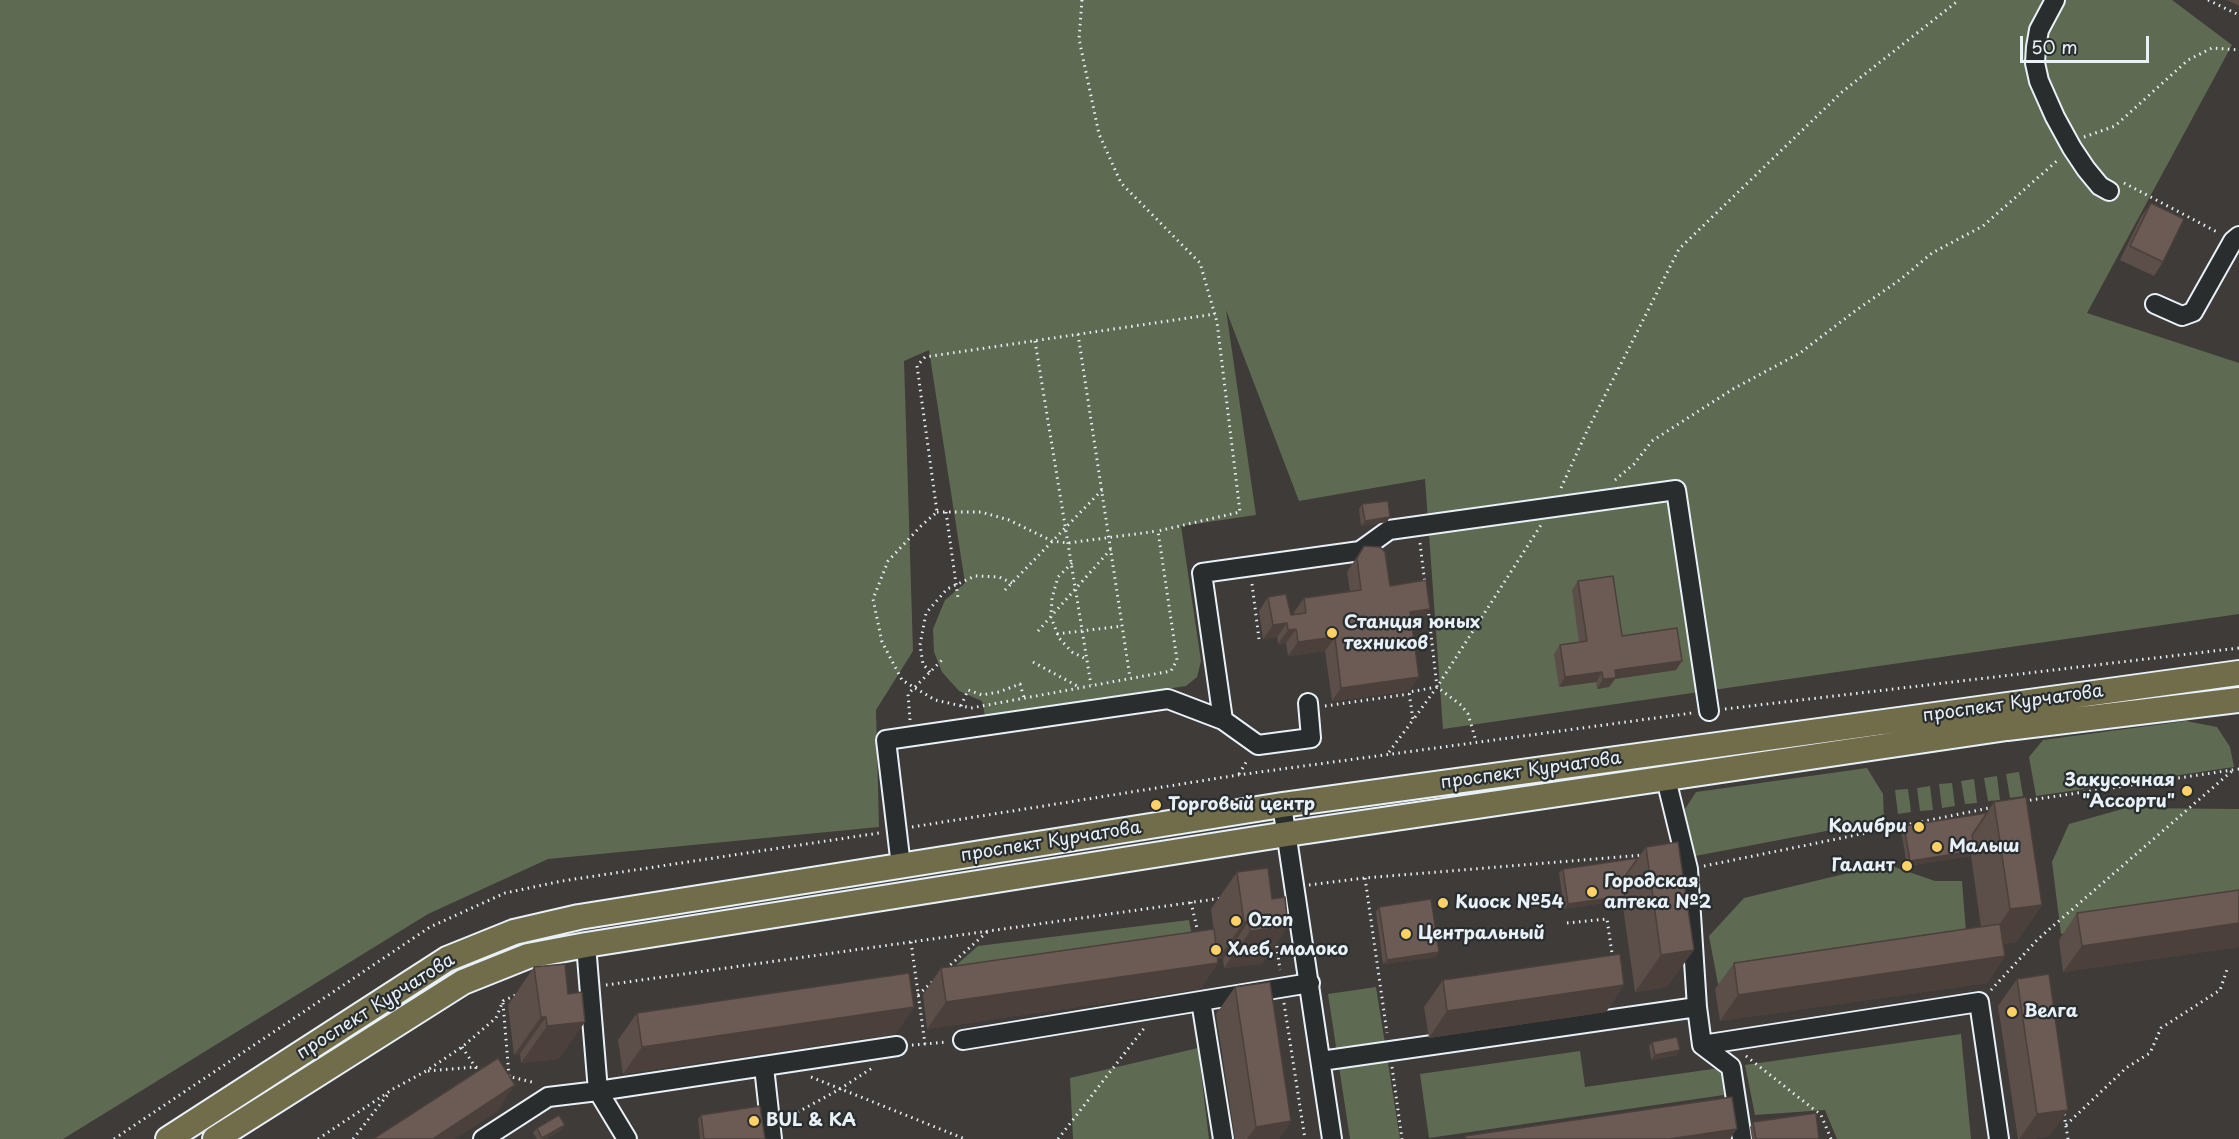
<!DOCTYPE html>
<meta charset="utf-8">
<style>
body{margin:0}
#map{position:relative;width:2239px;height:1139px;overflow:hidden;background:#3e3b39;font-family:"Playpen Sans",sans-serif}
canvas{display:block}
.scale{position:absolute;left:2020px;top:36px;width:129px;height:27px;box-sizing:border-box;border:3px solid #e8f1f8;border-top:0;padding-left:8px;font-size:18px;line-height:21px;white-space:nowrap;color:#e8f1f8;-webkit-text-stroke:4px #2a2d2e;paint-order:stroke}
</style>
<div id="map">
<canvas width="2239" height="1139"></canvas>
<div class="scale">50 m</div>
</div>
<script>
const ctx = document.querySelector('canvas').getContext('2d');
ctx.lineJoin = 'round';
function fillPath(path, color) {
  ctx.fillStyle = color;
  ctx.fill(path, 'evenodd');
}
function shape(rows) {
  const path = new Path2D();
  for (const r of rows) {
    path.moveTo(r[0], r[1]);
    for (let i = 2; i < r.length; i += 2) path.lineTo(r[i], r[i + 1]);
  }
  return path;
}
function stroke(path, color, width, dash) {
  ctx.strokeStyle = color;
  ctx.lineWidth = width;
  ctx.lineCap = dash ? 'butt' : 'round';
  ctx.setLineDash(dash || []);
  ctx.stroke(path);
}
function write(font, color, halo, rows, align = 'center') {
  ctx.font = font + ' "Playpen Sans",sans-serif';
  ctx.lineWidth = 4.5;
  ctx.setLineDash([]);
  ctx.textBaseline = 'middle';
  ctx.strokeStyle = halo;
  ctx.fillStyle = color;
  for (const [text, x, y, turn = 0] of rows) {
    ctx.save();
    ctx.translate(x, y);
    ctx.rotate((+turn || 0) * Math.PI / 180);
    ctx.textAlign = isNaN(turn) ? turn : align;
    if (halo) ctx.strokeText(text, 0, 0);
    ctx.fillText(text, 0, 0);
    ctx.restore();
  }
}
fillPath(shape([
 [0,0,2172,0,2232,45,2087,313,2239,363,2239,614,1443,729,1425,479,1299,501,1226,310,1256,515,1181,526,1201,661,1197,677,1186,686,985,716,982,701,959,691,942,672,934,652,933,629,945,600,965,583,929,350,904,361,913,651,876,710,879,827,548,859,428,914,63,1139,0,1139],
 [2186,721,2217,727,2230,747,2234,767,2036,796,2029,757,2043,740],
 [1867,768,1883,794,1884,820,1690,857,1685,809,1696,792],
 [2019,772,2023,796,2010,798,2006,774],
 [1997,776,2000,800,1988,801,1984,778],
 [1974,779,1977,803,1965,804,1961,781],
 [1952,783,1955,806,1942,808,1939,784],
 [1930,786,1933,810,1920,811,1917,788],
 [1908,789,1911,812,1898,814,1895,790],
 [2126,808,2239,809,2239,908,2061,934,2052,862,2069,824],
 [1886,864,1935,881,1962,881,1967,945,1718,984,1709,936,1744,898],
 [1189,920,1195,953,923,994,978,946],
 [1376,987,1400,1139,1350,1139,1328,994],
 [1961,1034,1971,1139,1837,1139,1825,1110,1755,1115,1745,1065],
 [1198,1048,1209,1139,1073,1139,1070,1078],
 [1580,1051,1585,1087,1720,1068,1724,1095,1429,1138,1420,1074]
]), '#5e6b52');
const minor = shape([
 [2055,0,2039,30,2036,47,2035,63,2039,81,2055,117,2072,148,2086,169,2100,186,2109,191],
 [2155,304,2182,316,2193,312,2233,241,2239,236],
 [1223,720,1202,573,1360,551,1389,530,1676,490,1709,711],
 [1666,779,1688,869,1697,1007,1702,1045,1731,1067,1742,1139],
 [1282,805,1332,1139],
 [901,866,886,740,1168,699,1223,720,1258,745,1311,738,1308,703],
 [586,945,598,1091,897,1046],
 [1201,1001,1223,1139],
 [963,1040,1310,983],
 [1702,1045,1979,1002,1999,1139],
 [1321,1061,1697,1007],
 [764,1067,772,1139],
 [483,1139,548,1097,598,1091,627,1139]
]);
const major = shape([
 [168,1139,447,959,514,932,579,917,1282,805,2239,673],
 [215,1139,463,982,528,956,586,945,1287,834,2007,728,2239,700]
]);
stroke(minor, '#e8f1f8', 22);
stroke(major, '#e8f1f8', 28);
stroke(shape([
 [1082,0,1079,39,1099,134,1121,183,1200,263,1217,322,1240,512,1158,531,1177,660,1171,671,971,708,935,700,902,680,882,642,873,599,888,561,921,526,937,512,917,366,925,357,1215,314],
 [2208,0,2239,15],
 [2084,137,2115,126,2188,60,2212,48,2239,50],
 [2124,183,2219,233],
 [1078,334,1130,678],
 [1035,341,1091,685],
 [1615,480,1634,464,1652,441,1733,389,1800,353,1855,311,1901,279,1932,253,1983,226,2059,159],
 [1561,488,1587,431,1679,249,1842,92,1959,0],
 [937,512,981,512,1009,520,1052,541,1068,543,1158,531],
 [946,512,958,598],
 [1420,543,1425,584],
 [1072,563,1058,577,1052,598,1051,617,1059,638,1072,652,1086,659],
 [1252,584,1259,639],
 [1005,590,1102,490],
 [1428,608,1437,687,1461,705,1468,714,1476,741],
 [1038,631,1111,549],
 [1057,634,1122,626],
 [1033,662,1079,687],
 [930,672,923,664,920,645,926,613,947,589,975,576,999,577,1012,583],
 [1437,687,1409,692,1413,720,1437,687,1541,525],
 [961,706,968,690,982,695,999,692,1020,684,1024,698],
 [1325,706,1409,694],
 [1725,709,2239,648],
 [910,720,908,694,944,658],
 [1389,752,1413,720],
 [1239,774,1248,759],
 [2024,801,2239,769],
 [912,827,1238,775,1692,713],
 [1704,866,1994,807],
 [1365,878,1387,1033],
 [1309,885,1365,878,1643,855],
 [1191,902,1198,933],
 [1567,923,1607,919,1613,960],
 [1276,940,1280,970],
 [911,942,925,1044,946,1042],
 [946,969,988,931],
 [606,985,1223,898],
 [1991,990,2038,939,2232,771],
 [918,995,932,982],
 [503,1003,509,1076],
 [1284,1003,1305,1139],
 [912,1045,925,1044],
 [462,1047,480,1074],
 [1746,1056,1821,1115,1831,1139],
 [1392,1067,1402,1139],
 [428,1071,475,1067,484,1069],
 [507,1076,536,1083],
 [811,1077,965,1139],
 [2064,1114,2068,1139],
 [787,1118,840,1089,872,1068],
 [2066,1125,2126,1068,2150,1053,2161,1028,2220,990,2228,967],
 [114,1139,430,927,505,893,562,881,879,833],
 [318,1139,393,1089,426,1071,462,1047,496,1018,503,1001,518,994],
 [353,1139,389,1093],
 [1058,1139,1145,1027]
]), '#e8f1f8', 3, [1.5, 4.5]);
stroke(minor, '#2a2d2e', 18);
stroke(major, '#716d4b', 24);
fillPath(shape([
 [2227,0,2239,0,2239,6],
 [2151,203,2163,262,2154,276,2120,260,2141,217],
 [1362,504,1387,522,1361,526,1359,509],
 [1364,546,1390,586,1420,623,1412,624,1409,691,1332,701,1325,651,1288,656,1286,643,1278,644,1277,637,1263,639,1259,611,1268,597,1291,615,1294,615,1294,612,1304,598,1350,591,1347,572],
 [1578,581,1622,636,1676,670,1615,679,1609,687,1597,689,1596,682,1559,687,1554,654,1560,645,1579,642,1572,590],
 [1994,802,2042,905,2016,942,2003,944,2005,956,1987,983,1720,1021,1715,989,1734,963,1981,927,1971,856,1907,866,1901,830,1904,826,1987,813],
 [1646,847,1667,987,1635,992,1622,900,1564,909,1559,873,1563,869,1638,858],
 [1237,872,1262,964,1224,968,1223,959,1218,959,1218,963,1200,989,927,1029,923,995,941,968,1215,941,1211,909],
 [2239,890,2239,947,2063,972,2059,940,2077,913],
 [1379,907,1439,952,1436,957,1383,964,1376,912],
 [534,967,559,1059,521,1063,520,1054,514,1055,508,1005],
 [2017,979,2050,1136,2032,1139,2018,1139,1998,1006],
 [1443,980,1624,985,1606,1012,1429,1038,1424,1007],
 [1235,987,1291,1121,1279,1139,1235,1139,1216,1014],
 [914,1007,895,1034,623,1074,618,1040,637,1013],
 [1652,1042,1677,1055,1651,1060,1649,1046],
 [701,1115,765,1139,700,1139,698,1119],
 [1753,1122,1819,1139,1752,1139,1750,1127],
 [565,1125,562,1130,546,1139,537,1139,533,1133,537,1128]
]), '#5c4e48');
fillPath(shape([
 [1390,517,1387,522,1361,526,1365,521],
 [1430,609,1420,623,1400,626,1410,612],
 [1287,623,1277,637,1263,639,1273,625],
 [1296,629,1286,643,1278,644,1288,630],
 [1335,637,1325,651,1288,656,1298,642],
 [1682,661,1676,670,1615,679,1609,687,1597,689,1603,679,1615,670],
 [1602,672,1596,682,1559,687,1565,677],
 [1419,677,1409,691,1332,701,1341,688],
 [1974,851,1971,856,1907,866,1910,861],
 [1625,896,1622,900,1564,909,1568,904],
 [2042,905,2016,942,1984,947,2010,909],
 [1249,921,1223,959,1218,959,1244,922],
 [2239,923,2239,947,2063,972,2082,946],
 [1288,927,1262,964,1224,968,1250,931],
 [1694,950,1667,987,1635,992,1661,955],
 [1439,952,1436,957,1383,964,1387,960],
 [2005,956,1987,983,1720,1021,1738,995],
 [1218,963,1200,989,927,1029,946,1002],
 [1624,985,1606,1012,1429,1038,1447,1011],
 [914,1007,895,1034,623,1074,642,1047],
 [541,1017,546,1017,520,1054,514,1055],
 [585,1022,559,1059,521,1063,547,1026],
 [1680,1050,1677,1055,1651,1060,1655,1055],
 [515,1085,497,1112,455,1139,433,1139],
 [2068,1110,2050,1136,2032,1139,2019,1139,2037,1114],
 [1291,1121,1279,1139,1247,1139,1256,1127],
 [565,1125,562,1130,546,1139,542,1139],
 [1737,1129,1730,1139,1669,1139]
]), '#4b403b');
const building = shape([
 [2151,203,2184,219,2163,262,2130,246,2151,203],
 [1388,501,1390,517,1365,521,1362,504,1388,501],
 [1364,546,1380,547,1385,552,1390,586,1426,580,1430,609,1410,612,1419,677,1341,688,1335,637,1298,642,1296,629,1288,630,1287,623,1273,625,1268,597,1286,594,1291,615,1306,613,1304,598,1361,590,1357,558,1364,546],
 [1613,576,1622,636,1677,628,1682,661,1615,670,1616,678,1603,679,1602,672,1565,677,1560,645,1587,641,1578,581,1613,576],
 [2026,797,2042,905,2010,909,1994,802,2026,797],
 [1987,813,1972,835,1974,851,1910,861,1904,826,1987,813],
 [1678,842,1694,950,1661,955,1646,847,1678,842],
 [1638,858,1623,879,1625,896,1568,904,1563,869,1638,858],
 [1268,868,1272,899,1285,897,1288,927,1250,931,1249,921,1244,922,1237,872,1268,868],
 [2239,890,2239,923,2082,946,2077,913,2239,890],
 [1431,899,1439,952,1387,960,1379,907,1431,899],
 [2000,924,2005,956,1738,995,1734,963,2000,924],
 [1214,929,1218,963,946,1002,941,968,1214,929],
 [1620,954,1624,985,1447,1011,1443,980,1620,954],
 [565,964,568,994,582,992,585,1022,547,1026,546,1017,541,1017,534,967,565,964],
 [909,973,914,1007,642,1047,637,1013,909,973],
 [2049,974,2068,1110,2037,1114,2017,979,2049,974],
 [1270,982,1291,1121,1256,1127,1235,987,1270,982],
 [1677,1037,1680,1050,1655,1055,1652,1042,1677,1037],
 [498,1058,515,1085,433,1139,373,1139,498,1058],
 [1732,1097,1737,1129,1669,1139,1466,1139,1465,1136,1732,1097],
 [760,1106,765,1139,704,1139,701,1115,760,1106],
 [1816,1113,1819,1139,1756,1139,1753,1122,1816,1113],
 [559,1115,565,1125,542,1138,537,1128,559,1115]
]);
fillPath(building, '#6b5b54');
stroke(building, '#4b403b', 1.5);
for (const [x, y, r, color] of [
 [1332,633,6,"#ffd166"],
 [2187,791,6,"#ffd166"],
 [1156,805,6,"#ffd166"],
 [1919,827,6,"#ffd166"],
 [1937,847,6,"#ffd166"],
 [1907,866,6,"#ffd166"],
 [1592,892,6,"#ffd166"],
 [1443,903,6,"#ffd166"],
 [1236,921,6,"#ffd166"],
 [1406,934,6,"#ffd166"],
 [1216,950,6,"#ffd166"],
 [2012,1012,6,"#ffd166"],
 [754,1121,6,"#ffd166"]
]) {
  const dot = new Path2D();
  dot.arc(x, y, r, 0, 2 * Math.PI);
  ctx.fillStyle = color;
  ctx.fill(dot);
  stroke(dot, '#2a2d2e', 2);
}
write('bold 18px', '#e8f1f8', '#2a2d2e', [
 ["Станция юных",1344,623],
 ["техников",1344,644],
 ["Закусочная",2175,781,"right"],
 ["\"Ассорти\"",2175,802,"right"],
 ["Торговый центр",1168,805],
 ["Колибри",1907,827,"right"],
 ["Малыш",1949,847],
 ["Галант",1895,866,"right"],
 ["Городская",1604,882],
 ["аптека №2",1604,903],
 ["Киоск №54",1455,903],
 ["Ozon",1248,921],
 ["Центральный",1418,934],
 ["Хлеб, молоко",1228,950],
 ["Велга",2024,1012],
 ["BUL & KA",766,1121]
], 'left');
write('18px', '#e8f1f8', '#2a2d2e', [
 ["проспект Курчатова",2013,704,-8],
 ["проспект Курчатова",1531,771,-8],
 ["проспект Курчатова",1051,842,-9],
 ["проспект Курчатова",376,1007,-32]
]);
</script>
